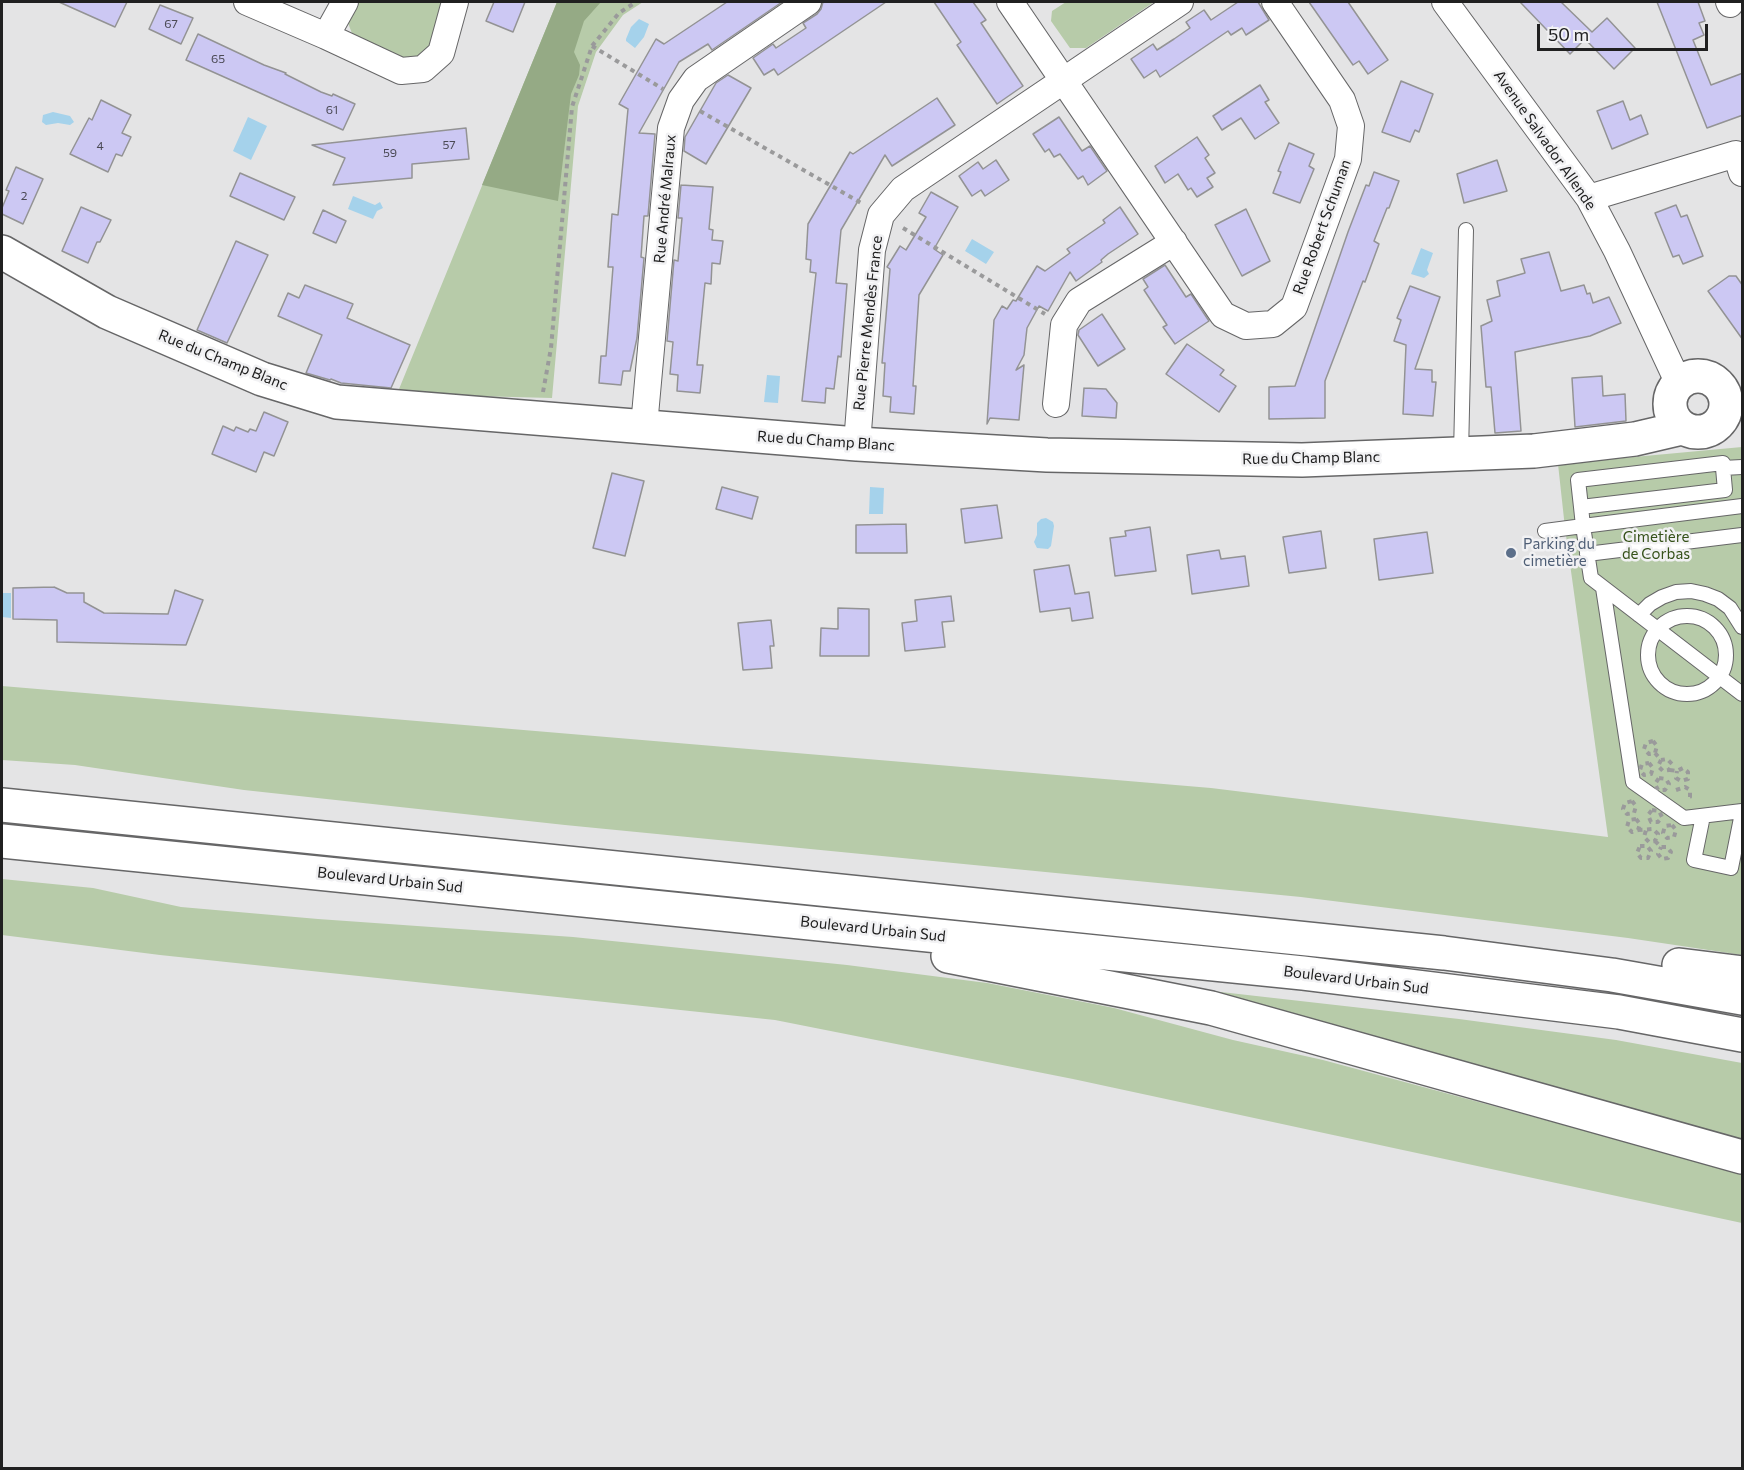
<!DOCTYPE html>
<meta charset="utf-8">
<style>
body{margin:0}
#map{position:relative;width:1744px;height:1470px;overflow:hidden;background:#e4e4e5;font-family:Commissioner,sans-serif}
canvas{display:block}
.frame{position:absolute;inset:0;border:3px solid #202020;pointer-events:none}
.scale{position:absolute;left:1537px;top:24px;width:171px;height:27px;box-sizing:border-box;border:3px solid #202020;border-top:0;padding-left:8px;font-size:18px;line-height:21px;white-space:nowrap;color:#202020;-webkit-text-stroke:4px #f1f1f3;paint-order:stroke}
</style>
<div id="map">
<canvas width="1744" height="1470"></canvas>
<div class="frame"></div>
<div class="scale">50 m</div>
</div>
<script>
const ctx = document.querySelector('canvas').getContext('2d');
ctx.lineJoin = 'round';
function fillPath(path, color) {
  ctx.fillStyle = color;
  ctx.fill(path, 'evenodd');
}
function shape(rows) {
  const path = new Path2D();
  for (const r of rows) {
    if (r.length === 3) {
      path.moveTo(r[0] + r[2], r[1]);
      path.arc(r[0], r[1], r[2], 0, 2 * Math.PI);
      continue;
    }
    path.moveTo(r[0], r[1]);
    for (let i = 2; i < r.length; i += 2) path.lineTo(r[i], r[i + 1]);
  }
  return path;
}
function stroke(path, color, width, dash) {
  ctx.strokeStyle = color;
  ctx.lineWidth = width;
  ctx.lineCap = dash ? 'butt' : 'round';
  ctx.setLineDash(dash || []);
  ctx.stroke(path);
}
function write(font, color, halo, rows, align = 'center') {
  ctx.font = font + ' Commissioner,sans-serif';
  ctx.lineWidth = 5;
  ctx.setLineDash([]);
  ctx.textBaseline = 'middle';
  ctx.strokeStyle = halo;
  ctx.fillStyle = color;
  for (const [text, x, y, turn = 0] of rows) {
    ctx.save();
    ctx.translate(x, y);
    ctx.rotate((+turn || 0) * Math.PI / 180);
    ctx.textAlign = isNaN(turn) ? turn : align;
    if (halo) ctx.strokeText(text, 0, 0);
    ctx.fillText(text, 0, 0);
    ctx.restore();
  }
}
fillPath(shape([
 [354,2,445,2,431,50,406,64,353,36,348,23,348,13],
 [557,2,643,2,623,15,596,52,578,106,552,398,397,394],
 [1066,2,1154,2,1086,48,1070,48,1051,21,1052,11],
 [1742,447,1742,955,1628,938,1301,897,565,825,244,790,75,765,2,760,2,686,1211,788,1608,837,1565,528,1558,464],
 [2,879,93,888,181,907,318,919,573,937,847,965,987,983,1114,1008,1233,1040,1323,1060,1742,1173,1742,1223,1073,1079,775,1020,160,955,2,935],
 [1168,986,1459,1019,1616,1040,1742,1063,1742,1145]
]), '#b7cba9');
fillPath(shape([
 [557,2,601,2,584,21,574,52,580,65,579,75,571,94,558,201,482,185]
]), '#95aa85');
fillPath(shape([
 [639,19,649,24,644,37,635,48,626,41,626,39,631,27],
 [53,112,70,116,74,122,70,125,58,123,46,125,42,122,43,115],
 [248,117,267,126,251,160,233,151],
 [353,196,375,205,380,202,383,208,377,211,373,219,348,209],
 [972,239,994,252,986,264,965,251],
 [1421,248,1433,253,1427,270,1429,274,1424,278,1411,274],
 [767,375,780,376,778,403,764,402],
 [870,487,884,488,883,514,869,514],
 [1046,518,1053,522,1054,526,1051,546,1048,549,1037,548,1034,542,1037,535,1037,523,1041,519],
 [2,593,11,593,11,618,2,617]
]), '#a5d2eb');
const building = shape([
 [59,2,127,2,115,27,59,2],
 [494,2,525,2,513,32,486,21,494,2],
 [727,2,782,2,712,50,708,44,679,62,639,133,655,134,648,216,644,216,641,257,644,258,637,338,630,371,623,371,621,385,599,383,601,356,606,356,613,267,608,267,612,214,618,215,628,109,619,104,656,39,664,44,727,2],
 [823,2,886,2,778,75,774,69,764,75,753,58,773,44,776,48,806,28,803,23,817,14,821,9,823,2],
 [934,2,973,2,986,20,981,23,1023,86,997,104,957,45,961,42,934,2],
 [1238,2,1258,2,1269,20,1246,35,1242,28,1231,35,1228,31,1160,77,1156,70,1144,78,1131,59,1153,44,1157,50,1174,39,1190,28,1186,22,1204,10,1211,20,1238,2],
 [1309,2,1348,2,1388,60,1368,74,1359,61,1353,65,1309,2],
 [1520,2,1561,2,1592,32,1607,18,1635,48,1614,69,1585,39,1570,54,1520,2],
 [1657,2,1698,2,1705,21,1699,23,1704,35,1693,40,1711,85,1743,73,1743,115,1707,128,1657,2],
 [160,5,193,18,181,44,149,29,160,5],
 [198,34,264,65,286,73,285,74,321,92,332,96,333,94,355,104,343,130,186,60,198,34],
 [728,75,751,88,706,164,684,151,685,137,716,83,728,75],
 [1401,81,1433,94,1419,132,1415,130,1410,142,1382,132,1401,81],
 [1260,85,1269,100,1265,102,1279,123,1255,139,1241,118,1222,130,1213,116,1260,85],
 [937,98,955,125,892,166,885,155,841,230,836,283,847,284,841,357,838,356,834,389,826,388,825,403,802,401,816,273,810,272,811,260,806,259,808,224,850,152,853,154,937,98],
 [101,100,131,115,122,133,131,137,122,156,116,154,108,172,70,154,89,118,92,120,101,100],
 [1623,101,1630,120,1641,115,1648,134,1612,149,1597,111,1623,101],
 [1059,117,1082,151,1090,146,1107,171,1088,185,1083,176,1078,179,1060,154,1054,157,1049,149,1045,152,1033,134,1059,117],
 [466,128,469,159,412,164,412,178,333,185,345,158,312,145,466,128],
 [1197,137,1209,155,1205,158,1215,173,1207,178,1213,187,1197,197,1191,188,1188,190,1178,174,1165,183,1155,166,1197,137],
 [1289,143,1314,154,1309,166,1314,169,1300,203,1273,193,1281,172,1278,171,1289,143],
 [996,160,1009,180,985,196,981,190,972,196,959,176,978,162,983,169,996,160],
 [1497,160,1507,191,1464,203,1457,174,1497,160],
 [16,167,43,179,23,224,2,214,2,208,9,191,6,190,16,167],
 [1374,172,1399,181,1389,208,1387,208,1374,241,1379,244,1365,282,1363,281,1325,381,1325,418,1269,419,1269,387,1295,386,1348,232,1366,185,1369,186,1374,172],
 [240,173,295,197,284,220,230,196,240,173],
 [681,185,713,187,709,229,713,230,712,240,723,241,720,264,712,263,711,284,705,283,697,365,703,365,700,393,677,391,678,375,670,374,673,342,667,341,674,260,678,261,682,218,678,218,681,185],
 [931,192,958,207,934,249,943,255,919,295,913,386,916,386,914,414,890,412,891,397,883,396,885,363,882,363,890,269,887,267,900,246,906,250,926,217,919,213,931,192],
 [1676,205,1681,217,1687,215,1703,256,1683,264,1679,255,1673,257,1655,213,1676,205],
 [81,207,111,220,100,242,97,242,88,263,62,251,81,207],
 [1120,207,1138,234,1108,254,1101,260,1102,262,1076,281,1070,272,1048,311,1039,306,1027,328,1024,355,1016,370,1024,365,1019,420,990,418,987,424,994,320,1002,306,1007,309,1013,300,1016,301,1037,266,1045,271,1070,253,1067,249,1105,223,1103,220,1120,207],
 [1246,209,1270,261,1242,276,1215,225,1246,209],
 [323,210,346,221,336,243,313,233,323,210],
 [236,241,268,255,227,343,197,330,236,241],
 [1549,252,1561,291,1584,285,1587,294,1590,293,1593,303,1609,297,1621,323,1590,336,1515,352,1521,431,1495,433,1491,387,1486,387,1481,326,1492,321,1487,300,1500,296,1497,281,1525,273,1521,259,1549,252],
 [1165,265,1186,297,1191,294,1209,321,1175,344,1163,327,1167,325,1144,290,1148,287,1143,279,1165,265],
 [1729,276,1736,276,1743,286,1743,340,1708,291,1729,276],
 [305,285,353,304,347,318,410,345,391,388,341,383,331,379,330,380,306,373,322,335,278,316,288,293,299,298,305,285],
 [1410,286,1440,297,1415,369,1432,370,1432,382,1436,382,1433,416,1403,414,1406,345,1394,341,1401,320,1397,318,1410,286],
 [1102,314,1125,349,1098,366,1078,335,1079,330,1102,314],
 [1187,344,1224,370,1220,375,1236,386,1219,412,1166,374,1187,344],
 [1602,376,1603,396,1625,394,1626,421,1575,427,1572,378,1602,376],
 [1084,388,1106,389,1117,403,1116,418,1082,416,1084,388],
 [264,412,288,422,274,456,264,452,256,472,212,454,223,426,234,431,236,427,248,432,250,429,256,431,264,412],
 [612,473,644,481,625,556,593,548,612,473],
 [722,487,758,497,752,519,716,509,722,487],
 [997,505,1002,538,965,543,961,509,997,505],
 [906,524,907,553,856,553,856,525,906,524],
 [1150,527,1156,571,1115,576,1110,538,1126,536,1125,531,1150,527],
 [1321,531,1326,568,1289,573,1283,537,1321,531],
 [1427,532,1433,573,1379,580,1374,539,1427,532],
 [1219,550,1221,559,1245,556,1249,586,1192,594,1187,555,1219,550],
 [1069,565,1075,594,1089,592,1093,618,1072,621,1070,608,1040,612,1034,570,1069,565],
 [54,587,67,593,84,593,84,602,104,613,168,614,175,590,203,600,186,645,57,642,57,620,13,619,13,588,54,587],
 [951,596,954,621,942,622,945,647,905,651,902,623,917,621,915,600,951,596],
 [838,608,869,609,869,656,820,656,821,628,838,629,838,608],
 [771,620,774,646,770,646,772,668,743,670,738,623,771,620]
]);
fillPath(building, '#ccc8f3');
stroke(building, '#939394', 1.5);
const lane = shape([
 [1461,454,1466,230],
 [1742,467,1723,468,1725,490,1581,507,1583,526,1742,506],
 [1581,507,1578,480,1723,463,1723,468],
 [1545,531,1583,526,1591,578,1742,694],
 [1587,554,1742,535],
 [1603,588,1633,782,1684,818,1742,811],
 [1639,615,1650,604,1662,597,1676,592,1691,591,1705,594,1718,599,1730,608,1742,627],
 [1687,655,39],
 [1703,816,1694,860,1731,868,1742,813]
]);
const street = shape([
 [247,2,326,36,345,2],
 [1010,2,1223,315,1246,326,1273,324,1294,307,1348,159,1351,126,1342,100,1275,2],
 [1445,2,1589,198,1617,251,1679,384],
 [1729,2,1730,4],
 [326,36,401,71,423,69,441,53,455,2],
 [1589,198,1736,154,1742,173],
 [1056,404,1064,325,1079,301,1174,242],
 [644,426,671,128,681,100,696,79,808,2],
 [857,444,872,250,881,215,903,189,1180,2]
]);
const secondary = shape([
 [2,252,107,312,262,379,337,402,857,444,1047,455,1302,460,1534,451,1635,439,1682,428],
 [1698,404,28]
]);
const highway = shape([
 [2,805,1444,953,1612,975,1742,998],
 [2,841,1303,973,1619,1012,1742,1035],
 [948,956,1211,1008,1742,1157],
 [1679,965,1742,973]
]);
stroke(lane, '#666667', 16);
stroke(street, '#666667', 28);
stroke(secondary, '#666667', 36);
stroke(highway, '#666667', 36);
stroke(shape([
 [592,46,663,89],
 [700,111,863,204],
 [903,228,1045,314],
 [543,392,551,348,572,107,592,46,619,13,636,2],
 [1653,741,1657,746,1655,753,1649,754,1644,749,1646,743,1653,741],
 [1655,753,1661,760,1658,766,1663,771,1669,770,1672,764,1667,759,1661,760],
 [1649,763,1653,768,1651,774,1644,775,1640,770,1642,764,1649,763],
 [1670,770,1677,771,1683,768,1688,772,1688,779,1681,781,1676,778,1677,771],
 [1659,778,1666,779,1669,784,1665,790,1658,790,1655,784,1659,778],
 [1676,790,1685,787,1690,790,1690,797,1688,798],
 [1632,801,1636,806,1634,813,1627,814,1623,809,1625,803,1632,801],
 [1652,810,1659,811,1662,817,1658,822,1651,822,1648,815,1652,810],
 [1636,819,1640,824,1638,830,1632,832,1627,827,1629,820,1636,819],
 [1672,825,1676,830,1674,837,1667,838,1663,833,1665,826,1672,825],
 [1638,830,1653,829,1658,834,1655,841,1649,842,1644,837,1646,830],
 [1655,841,1661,847,1667,847,1671,852,1668,858,1662,859,1658,854,1661,847],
 [1640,846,1647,846,1651,851,1648,858,1641,858,1637,853,1640,846]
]), '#9a9a9b', 4, [4.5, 4.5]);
stroke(lane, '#fff', 14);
stroke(street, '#fff', 26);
stroke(secondary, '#fff', 33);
stroke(highway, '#fff', 33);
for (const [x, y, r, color] of [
 [1511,553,6,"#5c6f8a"]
]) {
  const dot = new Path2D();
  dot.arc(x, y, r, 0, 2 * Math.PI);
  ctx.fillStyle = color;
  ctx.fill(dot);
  stroke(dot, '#f1f1f3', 2);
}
write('12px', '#4b4a55', null, [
 ["67",171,24],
 ["65",218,59],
 ["61",332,110],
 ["57",449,145],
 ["4",100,146],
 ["59",390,153],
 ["2",24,196]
]);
write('15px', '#202020', '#f1f1f3', [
 ["Avenue Salvador Allende",1545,140,55],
 ["Rue André Malraux",665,199,-85],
 ["Rue Robert Schuman",1322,227,-70],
 ["Rue Pierre Mendès France",868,323,-84],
 ["Rue du Champ Blanc",223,360,22],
 ["Rue du Champ Blanc",826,441,4],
 ["Rue du Champ Blanc",1311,458,-1],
 ["Boulevard Urbain Sud",390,880,6],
 ["Boulevard Urbain Sud",873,929,6],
 ["Boulevard Urbain Sud",1356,980,7]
]);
write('15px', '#355119', '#f1f1f3', [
 ["Cimetière",1656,537],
 ["de Corbas",1656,554]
]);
write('15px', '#4e5e75', '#f1f1f3', [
 ["Parking du",1523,544],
 ["cimetière",1523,561]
], 'left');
</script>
